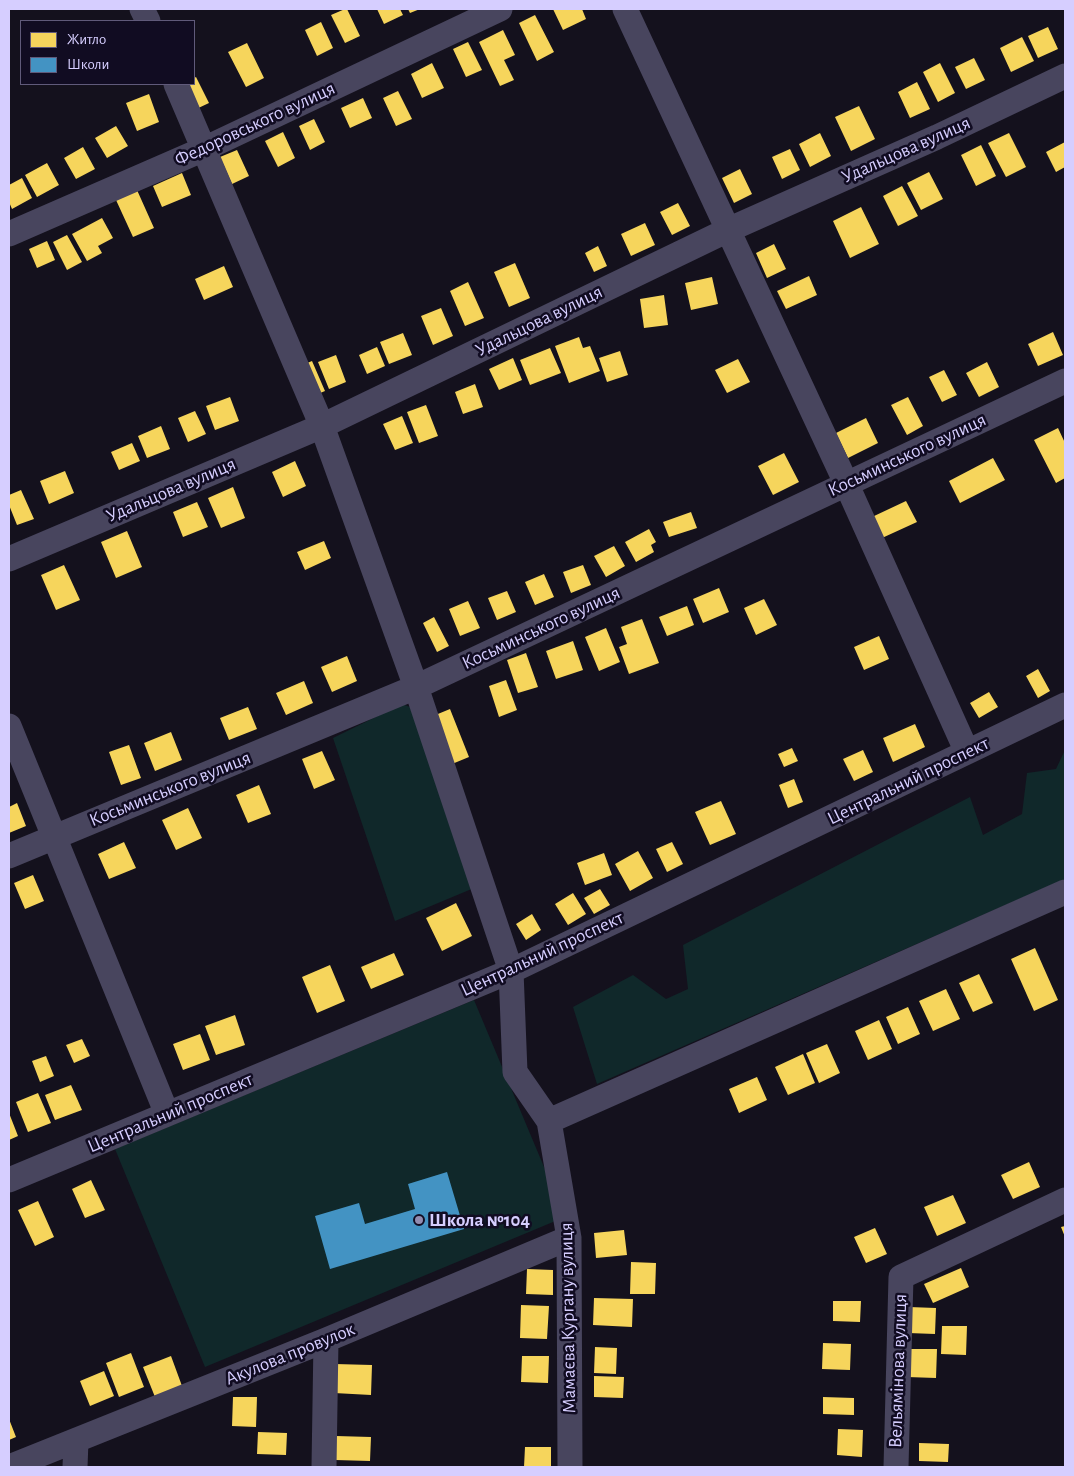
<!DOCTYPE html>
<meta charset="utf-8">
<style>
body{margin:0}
#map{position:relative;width:1074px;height:1476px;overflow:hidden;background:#14111d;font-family:"Alegreya Sans",sans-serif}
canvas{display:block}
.frame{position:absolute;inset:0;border:10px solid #d6ceff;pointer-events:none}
.legend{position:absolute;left:20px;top:20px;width:175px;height:65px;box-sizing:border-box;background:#110c22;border:1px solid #605a7a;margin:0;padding:6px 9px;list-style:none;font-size:15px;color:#d6ceff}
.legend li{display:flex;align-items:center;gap:10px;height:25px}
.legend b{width:25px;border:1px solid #605a7a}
</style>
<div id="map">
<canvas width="1074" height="1476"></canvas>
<div class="frame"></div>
<ul class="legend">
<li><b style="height:14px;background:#f6d55c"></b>Житло</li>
<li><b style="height:14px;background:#4393c3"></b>Школи</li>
</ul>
</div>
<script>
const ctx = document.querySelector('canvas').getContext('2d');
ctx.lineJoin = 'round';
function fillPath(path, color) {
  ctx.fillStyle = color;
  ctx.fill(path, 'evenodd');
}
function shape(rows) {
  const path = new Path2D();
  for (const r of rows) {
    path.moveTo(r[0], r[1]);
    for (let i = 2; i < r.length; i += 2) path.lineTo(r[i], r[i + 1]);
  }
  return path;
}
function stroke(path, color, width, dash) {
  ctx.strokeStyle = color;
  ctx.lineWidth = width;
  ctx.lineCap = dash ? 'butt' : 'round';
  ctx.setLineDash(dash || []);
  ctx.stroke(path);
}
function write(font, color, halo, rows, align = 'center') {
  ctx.font = font + ' "Alegreya Sans",sans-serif';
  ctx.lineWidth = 5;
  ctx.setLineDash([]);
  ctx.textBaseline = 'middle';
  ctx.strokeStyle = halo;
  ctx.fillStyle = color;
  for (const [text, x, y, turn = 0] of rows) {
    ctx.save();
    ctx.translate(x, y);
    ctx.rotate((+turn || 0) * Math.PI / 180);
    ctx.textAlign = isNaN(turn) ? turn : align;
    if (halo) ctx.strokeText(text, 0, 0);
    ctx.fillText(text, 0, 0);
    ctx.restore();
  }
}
fillPath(shape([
 [402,704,410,707,474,888,395,921,333,738],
 [1065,750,1065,879,597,1084,573,1007,633,975,666,999,688,989,683,945,970,797,983,835,1022,814,1027,773,1056,769],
 [474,1000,565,1217,205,1367,115,1149]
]), '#10282a');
fillPath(shape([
 [345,9,347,9,360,36,345,43,331,15],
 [377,9,400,9,403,15,384,24],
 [408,9,420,9,410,13],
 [553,9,582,9,586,19,563,30],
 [535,15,554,52,537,61,519,23],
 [321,22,333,48,317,56,305,30],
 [1048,27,1058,49,1038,58,1028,36],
 [503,30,515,55,504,60,514,80,500,86,479,42],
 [1022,37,1034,61,1011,72,1000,48],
 [468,42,482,70,466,77,453,49],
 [247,43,264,78,246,87,228,52],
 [974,58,985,80,966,89,955,67],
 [432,63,444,88,422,98,411,74],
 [940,63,955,93,938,102,923,72],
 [196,77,209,103,192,111,181,84,194,84,194,78],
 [917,82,930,109,910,118,898,92],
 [398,91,412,119,396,126,383,98],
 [149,94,159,122,137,131,126,103],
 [363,98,372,118,350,128,341,108],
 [859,106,875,139,851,151,835,117],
 [314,119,325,142,310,150,299,126],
 [116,126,128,146,107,158,95,138],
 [283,132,295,158,278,167,265,141],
 [820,133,831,156,810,167,799,144],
 [1009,133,1026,167,1006,177,988,143],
 [1065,142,1065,167,1056,172,1046,152],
 [981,145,996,176,976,186,961,155],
 [83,147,95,169,76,179,64,158],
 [790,149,800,170,782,179,772,157],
 [237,150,249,176,232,184,220,157],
 [47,163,59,185,37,197,25,175],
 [740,169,752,194,734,203,722,178],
 [929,172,943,199,921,210,907,183],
 [182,173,191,195,162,207,153,186],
 [22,178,32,198,12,209,9,202,9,185],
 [902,186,918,216,898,226,883,196],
 [137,190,154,228,133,237,116,200],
 [678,203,690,226,672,235,660,212],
 [861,207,879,244,850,258,833,221],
 [102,218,113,238,98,246,102,253,87,261,72,234],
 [645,223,655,245,631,256,621,234],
 [67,235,82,262,67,270,53,242],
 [47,241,55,260,37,268,29,249],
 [774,244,786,269,767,278,756,253],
 [598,246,607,266,594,272,585,253],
 [515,263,530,298,509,307,494,272],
 [224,266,233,287,204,300,195,279],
 [809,276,817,295,786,309,777,291],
 [712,277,718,304,691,310,685,283],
 [468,282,484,318,465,326,450,291],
 [664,295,668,325,644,328,640,299],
 [441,308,453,336,433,345,421,316],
 [1053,332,1063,355,1038,366,1028,344],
 [403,333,412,355,389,364,380,342],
 [579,337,583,348,590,346,600,371,569,383,555,346],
 [377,347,385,366,367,374,359,355],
 [550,348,561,373,530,385,520,360],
 [620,351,628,375,607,382,599,358],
 [336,355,346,382,329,389,318,362],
 [513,358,522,380,499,390,489,369],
 [738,359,750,382,727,393,715,370],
 [312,361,325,391,313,396,300,366],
 [987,362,999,387,979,397,966,373],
 [944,370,957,395,942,402,929,377],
 [475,384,483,407,463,414,455,392],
 [230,397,239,421,215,430,206,406],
 [908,397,923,426,907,435,891,405],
 [426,405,438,436,419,443,407,412],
 [195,411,206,434,188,442,178,418],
 [402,416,413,443,395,450,383,424],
 [866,418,878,443,848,458,836,433],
 [161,426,170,449,147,458,138,436],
 [1058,428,1065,443,1065,478,1056,483,1034,440],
 [132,443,140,461,119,470,111,452],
 [784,453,799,482,773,495,758,466],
 [993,458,1005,480,960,503,949,481],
 [295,461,306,486,283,497,272,472],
 [65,471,74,493,49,504,40,481],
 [233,487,245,518,221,528,208,498],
 [21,490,34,519,17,525,9,505,9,495],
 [906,501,917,522,882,538,872,517],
 [197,502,208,527,183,537,173,512],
 [691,512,697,528,669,537,663,522],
 [649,529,656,542,651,545,654,552,636,562,625,542],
 [127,531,142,567,116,578,101,542],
 [324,541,331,558,305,570,297,552],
 [614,546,625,566,606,577,594,556],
 [64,565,80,600,56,610,41,575],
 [583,565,591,585,571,593,563,572],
 [544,574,554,597,535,605,525,582],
 [719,588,729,612,703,623,693,599],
 [507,591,516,612,497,620,488,598],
 [764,599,777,625,756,635,744,608],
 [468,601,480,628,460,636,449,609],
 [687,606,694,625,667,636,659,617],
 [434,617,449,646,437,652,423,623],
 [642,619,659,663,629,674,619,647,627,644,621,627],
 [606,628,620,662,599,671,585,637],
 [879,636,889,659,864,670,854,647],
 [573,641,583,670,556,679,546,651],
 [526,653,538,687,518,693,507,660],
 [347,656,357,681,332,692,321,667],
 [1038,669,1050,691,1038,698,1026,676],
 [506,680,517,710,499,717,489,686],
 [304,681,313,703,286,715,276,693],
 [989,692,998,707,979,718,970,703],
 [248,707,257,729,229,740,220,718],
 [450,709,469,757,452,764,433,716],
 [915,724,925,747,893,762,883,738],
 [171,732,182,760,155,771,144,743],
 [129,745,141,778,121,785,109,752],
 [792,748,798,761,784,767,778,754],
 [863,750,873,772,854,781,843,759],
 [322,751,335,780,314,789,302,759],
 [794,779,803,802,788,808,779,785],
 [259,785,271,814,248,823,236,795],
 [721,801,736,834,710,845,695,812],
 [17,803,26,826,9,833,9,807],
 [188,808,202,838,176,850,162,820],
 [124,842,136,868,109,879,98,854],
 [672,842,683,864,667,872,656,849],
 [638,851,653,878,630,891,615,864],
 [604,853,612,875,585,885,577,863],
 [33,875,44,901,25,909,14,883],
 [600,889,610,905,594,914,584,898],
 [573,893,586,914,568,925,555,904],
 [456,903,472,936,442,951,426,918],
 [532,914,541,930,526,940,516,924],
 [1035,948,1058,1000,1034,1011,1011,959],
 [394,953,404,975,371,989,361,967],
 [330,965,345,1001,317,1013,302,977],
 [979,974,993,1003,973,1012,959,983],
 [946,989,960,1019,933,1031,919,1001],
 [908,1007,920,1034,898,1044,886,1017],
 [235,1015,245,1045,216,1055,205,1026],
 [879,1020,892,1049,868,1060,855,1031],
 [200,1034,210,1060,183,1070,173,1044],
 [82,1039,90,1056,74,1063,66,1045],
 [827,1044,840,1073,819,1083,806,1053],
 [803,1054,815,1083,788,1095,775,1067],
 [46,1056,54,1076,40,1082,32,1061],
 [757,1077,767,1100,739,1113,729,1089],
 [71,1085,82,1110,55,1120,45,1095],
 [38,1093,51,1123,28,1132,16,1102],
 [9,1113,18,1136,9,1140],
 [1029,1162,1040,1187,1013,1199,1001,1175],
 [91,1180,105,1210,85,1218,72,1189],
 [953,1195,966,1223,937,1236,924,1207],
 [38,1201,54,1237,35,1246,18,1210],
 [1065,1226,1065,1237,1061,1227],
 [875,1228,887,1254,866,1263,854,1237],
 [624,1230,627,1255,596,1258,594,1233],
 [631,1262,656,1263,655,1294,630,1294],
 [961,1268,969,1287,933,1303,924,1284],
 [527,1269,553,1270,553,1295,526,1294],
 [594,1298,633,1299,632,1327,593,1325],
 [833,1301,861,1301,860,1322,833,1321],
 [521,1305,549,1306,547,1339,520,1338],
 [909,1307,936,1308,935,1334,908,1333],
 [942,1326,967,1326,966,1355,941,1354],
 [823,1343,851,1344,850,1370,822,1369],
 [595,1347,617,1348,616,1374,594,1373],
 [908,1349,937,1349,936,1378,907,1377],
 [131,1353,144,1387,119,1397,106,1363],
 [171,1356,182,1386,155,1397,143,1367],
 [522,1356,549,1356,548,1383,521,1382],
 [335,1364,372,1365,371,1395,334,1393],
 [104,1371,114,1396,90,1406,80,1381],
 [594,1376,624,1377,623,1398,594,1397],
 [233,1397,257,1397,256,1427,232,1426],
 [823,1397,854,1398,854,1415,823,1414],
 [9,1419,16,1437,9,1440],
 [838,1429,863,1430,862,1457,837,1455],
 [258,1432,287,1433,286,1455,257,1454],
 [336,1436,371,1437,370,1461,335,1460],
 [919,1443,949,1444,948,1462,919,1461],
 [525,1447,551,1447,551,1467,524,1467]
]), '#f6d55c');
fillPath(shape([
 [447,1172,464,1229,330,1269,315,1216,359,1203,365,1224,415,1209,408,1184]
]), '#4393c3');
stroke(shape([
 [142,9,148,21],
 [625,9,846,483,967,752],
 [176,84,322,426,416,687,511,971,515,1072,549,1121,569,1238,570,1467],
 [9,234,204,149,500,9],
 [9,559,322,426,728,230,937,137,1065,76],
 [9,726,167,1114],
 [9,856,416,687,1065,381],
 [549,1121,1065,892],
 [9,1180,511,971,1065,705],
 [9,1467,326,1340,569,1238],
 [75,1467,76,1441],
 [324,1467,326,1340],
 [896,1467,901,1277,1065,1200]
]), '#48455e', 25);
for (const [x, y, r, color] of [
 [419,1220,5,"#928cb0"]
]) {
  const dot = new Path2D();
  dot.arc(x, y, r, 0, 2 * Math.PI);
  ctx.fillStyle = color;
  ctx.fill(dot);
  stroke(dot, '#110c22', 2);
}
write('19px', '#d6ceff', '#110c22', [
 ["Федоровського вулиця",255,124,-25],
 ["Удальцова вулиця",906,150,-24],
 ["Удальцова вулиця",539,321,-26],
 ["Косьминського вулиця",907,455,-25],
 ["Удальцова вулиця",171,490,-23],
 ["Косьминського вулиця",541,628,-25],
 ["Центральний проспект",908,781,-26],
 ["Косьминського вулиця",170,789,-22],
 ["Центральний проспект",542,954,-25],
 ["Центральний проспект",170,1113,-23],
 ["Мамаєва Кургану вулиця",568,1318,-91],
 ["Акулова провулок",290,1354,-22],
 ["Вельямінова вулиця",898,1371,-88]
]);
write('bold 19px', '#d6ceff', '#110c22', [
 ["Школа №104",429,1220]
], 'left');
</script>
